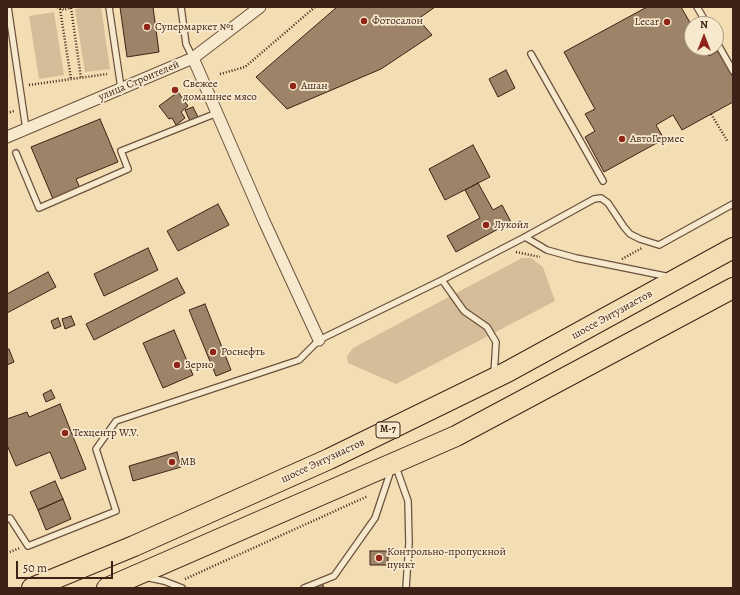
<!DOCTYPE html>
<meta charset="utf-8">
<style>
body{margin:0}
#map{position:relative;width:740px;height:595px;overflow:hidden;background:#f3ddb2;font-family:Alegreya,serif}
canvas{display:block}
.frame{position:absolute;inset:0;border:8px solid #3f2217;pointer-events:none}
.north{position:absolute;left:684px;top:16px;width:40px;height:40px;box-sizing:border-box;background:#f7e9cd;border:1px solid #ad9984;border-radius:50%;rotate:0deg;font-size:11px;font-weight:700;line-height:16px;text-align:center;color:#3f2217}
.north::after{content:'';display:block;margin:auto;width:14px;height:18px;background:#8f2418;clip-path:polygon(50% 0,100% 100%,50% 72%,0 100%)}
.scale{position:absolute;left:16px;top:561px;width:97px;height:18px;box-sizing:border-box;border:2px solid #3f2217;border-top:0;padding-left:5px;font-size:12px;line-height:14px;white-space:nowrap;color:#3f2217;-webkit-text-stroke:3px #f7e9cd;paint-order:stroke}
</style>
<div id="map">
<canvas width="740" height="595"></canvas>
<div class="frame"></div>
<div class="north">N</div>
<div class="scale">50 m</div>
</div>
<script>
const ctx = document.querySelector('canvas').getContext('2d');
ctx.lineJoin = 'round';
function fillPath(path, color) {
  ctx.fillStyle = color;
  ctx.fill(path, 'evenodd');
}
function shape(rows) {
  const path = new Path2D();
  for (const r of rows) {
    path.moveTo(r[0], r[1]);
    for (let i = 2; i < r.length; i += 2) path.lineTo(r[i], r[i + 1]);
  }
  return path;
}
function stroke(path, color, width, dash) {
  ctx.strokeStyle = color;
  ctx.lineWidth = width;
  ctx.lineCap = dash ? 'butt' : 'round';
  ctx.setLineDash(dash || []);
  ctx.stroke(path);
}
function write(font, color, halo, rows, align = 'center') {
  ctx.font = font + ' Alegreya,serif';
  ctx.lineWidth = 3.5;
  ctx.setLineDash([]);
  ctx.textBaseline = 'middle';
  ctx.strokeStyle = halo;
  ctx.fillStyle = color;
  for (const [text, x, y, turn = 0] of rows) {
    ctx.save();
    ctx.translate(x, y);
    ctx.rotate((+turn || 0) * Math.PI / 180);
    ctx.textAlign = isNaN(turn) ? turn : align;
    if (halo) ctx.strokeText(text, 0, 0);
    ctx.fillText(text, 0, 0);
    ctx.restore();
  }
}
fillPath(shape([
 [87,7,101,7,110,69,85,72,75,9],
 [54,12,64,75,39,79,29,16],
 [522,258,531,258,543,267,555,301,396,384,348,363,347,356,353,348]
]), '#d4bd98');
const building = shape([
 [120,7,153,7,159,52,127,57,120,7],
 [337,7,435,7,418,19,432,35,381,69,287,109,256,77,337,7],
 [647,7,681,7,692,26,692,48,704,48,709,56,718,51,733,77,733,102,682,130,673,115,656,125,664,139,604,172,585,137,595,131,585,114,595,109,564,52,647,7],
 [506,70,515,88,498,97,489,79,506,70],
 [178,92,188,106,181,112,185,118,176,125,172,118,169,119,159,106,178,92],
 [193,107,198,117,190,121,185,110,193,107],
 [100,119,118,162,76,179,80,188,53,199,31,147,100,119],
 [473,145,490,177,445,200,429,169,473,145],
 [478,183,493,210,502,205,511,222,456,252,447,236,480,218,465,190,478,183],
 [218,204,229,225,178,251,167,231,218,204],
 [148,248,158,270,104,296,94,274,148,248],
 [48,272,56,287,7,313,7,294,48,272],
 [177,278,185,293,94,340,86,324,177,278],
 [205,304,231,370,216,376,189,310,205,304],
 [71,316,75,325,65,329,62,319,71,316],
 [58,318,61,326,54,329,51,321,58,318],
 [174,330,193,375,163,388,143,343,174,330],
 [7,349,9,349,14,362,7,365,7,349],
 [51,390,55,398,46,402,43,394,51,390],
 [60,404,86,469,61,479,50,452,16,466,7,445,7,419,27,412,29,417,60,404],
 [177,452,181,467,133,481,129,466,177,452],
 [55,481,63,499,38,510,30,492,55,481],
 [63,499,71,519,46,530,38,510,63,499],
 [370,551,388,551,388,565,370,565,370,551],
 [321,580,324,588,303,588,321,580]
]);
fillPath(building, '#9d8368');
stroke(building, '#3f2217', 1);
const lane = shape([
 [8,7,26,129],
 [109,7,121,88],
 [181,7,186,44,193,58],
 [697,7,707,24],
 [716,41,733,71],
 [531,54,603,181],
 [16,153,39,208,128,169,121,151,217,113],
 [525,237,547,250,576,258,670,277],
 [442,280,464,311,487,327,496,342,494,374],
 [396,467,408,501,409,543,406,588],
 [7,519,10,518,28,546,116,511,96,449,116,421,299,360,319,340,442,280,525,237,594,199,601,198,608,203,624,227,630,234,640,239,659,245,733,204],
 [150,578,164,581,182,588],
 [304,588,334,576,375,518,391,470]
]);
const street = shape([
 [193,58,264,221,319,340],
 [7,137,193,58,260,7]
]);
const highway = shape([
 [32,588,134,546,329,459,507,372,733,248],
 [107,588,456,436,733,288]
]);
stroke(lane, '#6c513e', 8);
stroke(street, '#6c513e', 13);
stroke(highway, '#3f2217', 22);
stroke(shape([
 [57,7,64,10,71,7],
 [71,8,81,78],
 [60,9,71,79],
 [220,74,245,67,315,7],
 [29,85,107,74],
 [7,113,14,111],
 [711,114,728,142],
 [516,252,540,257],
 [622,259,642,248],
 [7,553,20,548],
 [185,579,368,496]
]), '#3f2217', 2.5, [1, 2]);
stroke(lane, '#f7e9cd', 5.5);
stroke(street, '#f7e9cd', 11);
stroke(highway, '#f3ddb2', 20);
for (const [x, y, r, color] of [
 [364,21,4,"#8f2418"],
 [667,22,4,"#8f2418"],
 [147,27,4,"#8f2418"],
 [293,86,4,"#8f2418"],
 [175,90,4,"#8f2418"],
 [622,139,4,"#8f2418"],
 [486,225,4,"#8f2418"],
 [213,352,4,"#8f2418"],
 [177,365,4,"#8f2418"],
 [65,433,4,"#8f2418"],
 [172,462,4,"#8f2418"],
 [379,558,4,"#8f2418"]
]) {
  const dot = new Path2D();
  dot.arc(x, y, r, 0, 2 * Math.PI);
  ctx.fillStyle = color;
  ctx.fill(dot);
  stroke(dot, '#f7e9cd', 1.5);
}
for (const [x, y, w] of [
 [388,430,24]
]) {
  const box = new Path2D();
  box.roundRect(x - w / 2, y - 8, w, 16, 3);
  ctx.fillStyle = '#f7e9cd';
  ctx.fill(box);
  stroke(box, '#3f2217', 1);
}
write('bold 10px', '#3f2217', null, [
 ["М-7",388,430]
]);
write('11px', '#3f2217', '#f7e9cd', [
 ["Фотосалон",372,21],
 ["Lecar",659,22,"right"],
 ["Супермаркет №1",155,27],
 ["Свежее",183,84],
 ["домашнее мясо",183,97],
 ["Ашан",301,86],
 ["АвтоГермес",630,139],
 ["Лукойл",494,225],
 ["Роснефть",221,352],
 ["Зерно",185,365],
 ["Техцентр W.V.",73,433],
 ["MB",180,462],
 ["Контрольно-пропускной",387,552],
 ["пункт",387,565]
], 'left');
write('11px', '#3f2217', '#f7e9cd', [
 ["улица Строителей",139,81,-23],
 ["шоссе Энтузиастов",612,315,-29],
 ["шоссе Энтузиастов",323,461,-25]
]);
</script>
